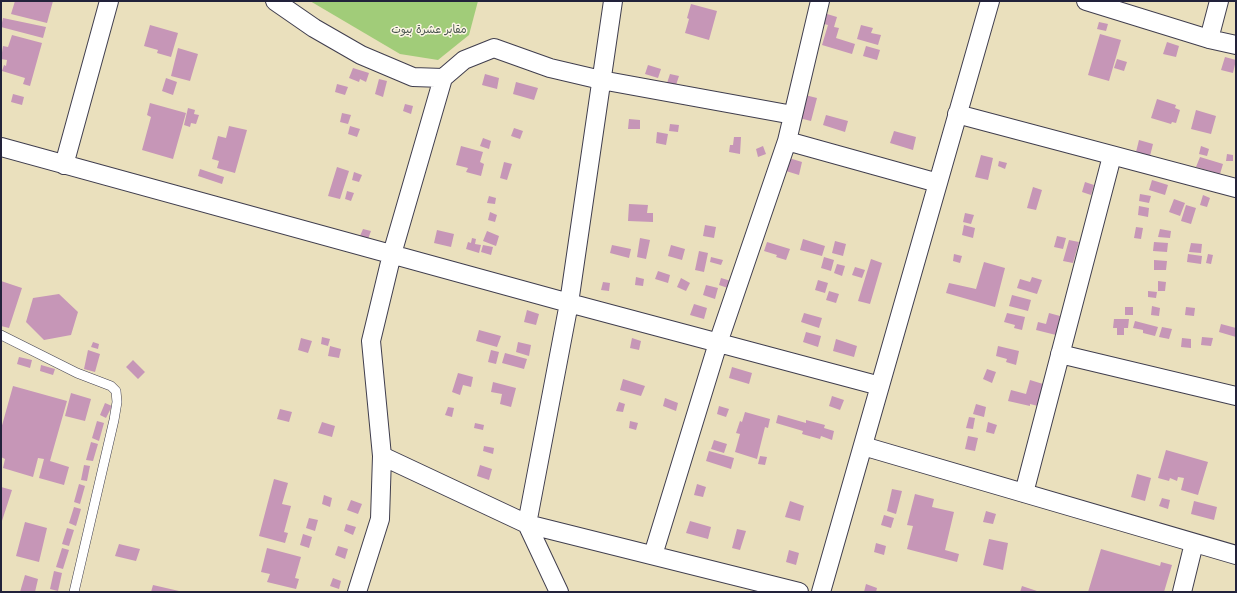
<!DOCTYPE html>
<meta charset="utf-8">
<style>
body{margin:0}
#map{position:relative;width:1237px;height:593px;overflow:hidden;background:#eae0bd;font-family:Mali,sans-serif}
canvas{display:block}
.frame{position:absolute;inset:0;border:2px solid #22223b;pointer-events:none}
</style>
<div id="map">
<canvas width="1237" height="593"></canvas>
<div class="frame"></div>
</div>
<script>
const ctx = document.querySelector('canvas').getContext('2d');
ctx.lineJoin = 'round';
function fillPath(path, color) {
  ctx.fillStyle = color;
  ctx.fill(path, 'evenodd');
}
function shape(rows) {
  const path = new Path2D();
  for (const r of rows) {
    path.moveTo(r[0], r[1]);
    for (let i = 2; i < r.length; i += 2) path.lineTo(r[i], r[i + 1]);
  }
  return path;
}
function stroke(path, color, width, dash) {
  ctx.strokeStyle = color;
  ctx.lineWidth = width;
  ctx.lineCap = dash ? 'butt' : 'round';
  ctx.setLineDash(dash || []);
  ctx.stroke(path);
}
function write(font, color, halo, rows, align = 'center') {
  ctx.font = font + ' Mali,"Playpen Sans Arabic",sans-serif';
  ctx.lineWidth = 3;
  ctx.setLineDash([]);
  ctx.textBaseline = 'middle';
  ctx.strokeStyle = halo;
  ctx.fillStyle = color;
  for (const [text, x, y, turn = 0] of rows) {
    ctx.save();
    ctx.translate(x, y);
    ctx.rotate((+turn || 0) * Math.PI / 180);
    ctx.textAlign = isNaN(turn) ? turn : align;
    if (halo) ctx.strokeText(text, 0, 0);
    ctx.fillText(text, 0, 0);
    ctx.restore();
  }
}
fillPath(shape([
 [310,1,478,1,469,35,438,60,400,54]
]), '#a1cc79');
fillPath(shape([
 [15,1,53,1,47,23,11,14],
 [691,4,717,11,709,40,685,33,689,19,687,18],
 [827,14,837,17,834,27,839,28,836,38,855,44,852,54,822,45,828,25,824,24],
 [3,18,46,27,43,38,1,27],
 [1099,22,1108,24,1106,31,1097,29],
 [150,25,178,33,171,57,157,53,158,50,144,46],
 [861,25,873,28,871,33,881,35,878,45,857,39],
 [1100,34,1121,40,1109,81,1088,75],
 [12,35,42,43,30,86,23,84,25,78,2,71,4,65,6,66,7,60,1,59,3,46,8,47],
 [1167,42,1179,46,1176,57,1163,54],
 [866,46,880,50,877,60,863,56],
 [178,48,198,54,190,81,171,76],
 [1225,57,1236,60,1233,73,1221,70],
 [1117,59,1127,62,1124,71,1114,68],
 [648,65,661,69,658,78,645,74],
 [353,68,369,73,366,82,360,79,359,82,349,78],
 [485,74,499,78,497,89,482,85],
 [670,74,679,76,676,85,667,83],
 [166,78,177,82,173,95,162,91],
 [379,79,387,81,383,97,375,94],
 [516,82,538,88,534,100,513,94],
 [337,84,348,87,345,95,335,92],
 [13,94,24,97,22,105,11,102],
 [805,95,817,98,811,121,799,118],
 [1157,99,1176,105,1175,108,1180,110,1176,123,1172,122,1171,124,1151,118],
 [150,103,186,113,173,159,142,150,151,117,147,115],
 [405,104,413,106,411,114,403,111],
 [188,108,195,110,194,114,199,115,196,124,191,123,190,127,184,125],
 [1196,110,1216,116,1211,134,1191,129],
 [342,113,351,115,348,124,340,122],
 [826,115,848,121,845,132,823,125],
 [629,119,640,120,640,129,628,129],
 [670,124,679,125,678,132,669,131],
 [229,126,247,130,235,173,217,168,219,161,212,159,218,136,226,138],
 [350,126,360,129,357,137,348,134],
 [514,128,523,131,520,139,511,136],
 [894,131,916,137,913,150,890,143],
 [657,132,668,134,666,145,656,143],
 [734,137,741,137,740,154,729,152,730,145,733,145],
 [483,138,491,141,489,149,480,146],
 [1139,140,1153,144,1150,156,1136,152],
 [461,146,483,152,480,162,484,164,481,176,466,172,468,168,456,165],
 [763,146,766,154,758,157,756,149],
 [1201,146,1209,149,1207,156,1199,154],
 [1227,154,1233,155,1233,161,1226,161],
 [981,155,993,158,988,180,975,177],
 [1200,157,1223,164,1220,174,1196,167],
 [789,158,802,162,799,175,786,171],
 [999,161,1007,163,1005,169,998,166],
 [504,162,512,164,507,180,500,178],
 [337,167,349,171,340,199,328,196],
 [200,169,224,177,222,184,198,176],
 [354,172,362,175,359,182,352,180],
 [1152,180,1168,185,1165,195,1149,190],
 [1085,182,1094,185,1091,195,1082,192],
 [1033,187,1042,190,1036,210,1027,208],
 [347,191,354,193,351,201,345,199],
 [1140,194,1151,196,1149,203,1139,201],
 [1203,195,1210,198,1207,207,1200,205],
 [489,196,496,198,495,204,487,203],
 [1174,199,1185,203,1180,216,1169,212],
 [629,204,648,205,647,213,653,213,653,222,628,221],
 [1186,205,1196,208,1191,224,1181,221],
 [1139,206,1149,208,1148,217,1138,215],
 [490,212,497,215,495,222,488,220],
 [965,213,974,215,971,224,963,222],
 [705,225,716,227,714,238,703,236],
 [964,225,975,228,973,238,962,235],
 [1136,227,1143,228,1141,239,1134,238],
 [363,229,371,231,368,239,360,236],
 [1160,229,1171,231,1170,238,1158,237],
 [437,230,454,234,451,247,434,243],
 [487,231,499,236,496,246,483,241],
 [1057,236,1066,238,1063,249,1054,247],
 [472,238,476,239,475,244,481,245,479,253,466,249,468,242,471,243],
 [640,238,650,240,646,259,637,257],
 [803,239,825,246,822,256,800,250],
 [1069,240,1079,242,1073,263,1063,261],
 [835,241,846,244,843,256,832,253],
 [767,242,790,249,786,260,776,257,777,255,764,251],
 [1154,242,1168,243,1167,252,1153,251],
 [1191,243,1202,244,1201,253,1189,252],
 [483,245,493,247,491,255,481,252],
 [612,245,631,249,629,258,610,253],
 [671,245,685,249,682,260,668,256],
 [699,251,708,253,704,272,695,270],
 [954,254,962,256,960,263,953,261],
 [1188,254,1202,256,1201,264,1187,262],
 [1208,254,1213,255,1211,264,1206,263],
 [711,257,723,260,721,265,710,262],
 [824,257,834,260,831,271,821,268],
 [871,259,882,263,870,304,858,301],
 [1154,260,1167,261,1166,270,1154,270],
 [984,262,1005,268,995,307,946,293,949,283,976,289],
 [837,264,845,266,842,276,834,273],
 [855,267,865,270,862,278,852,275],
 [658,271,670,275,668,283,655,279],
 [636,277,644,279,643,286,635,285],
 [1032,277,1042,280,1037,294,1017,288,1020,279,1030,282],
 [681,278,690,283,686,291,677,287],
 [721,278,731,281,728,288,719,285],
 [818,280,828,283,825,293,815,290],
 [1,281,22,288,9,328,1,326],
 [1158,281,1166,282,1165,291,1158,291],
 [603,282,610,283,609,291,601,290],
 [706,285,718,288,715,299,703,295],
 [829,291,839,294,836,303,826,300],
 [1148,291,1157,292,1156,298,1148,297],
 [59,294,78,312,71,335,44,340,26,322,33,298],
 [1012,295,1031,300,1028,311,1009,306],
 [694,304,707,308,704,319,690,315],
 [1152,306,1160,308,1159,316,1151,315],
 [1125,307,1133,307,1133,315,1125,315],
 [1186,307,1195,308,1194,316,1185,315],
 [527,310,539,314,536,325,524,322],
 [804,313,822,318,819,328,801,322],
 [1007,313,1025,317,1022,330,1014,328,1015,325,1004,322],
 [1049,313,1060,316,1056,335,1036,330,1038,322,1046,324],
 [1114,319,1129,319,1128,328,1124,328,1124,335,1117,335,1117,328,1113,328],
 [1135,321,1158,327,1155,336,1143,333,1143,330,1133,328],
 [1221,324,1236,328,1236,337,1219,332],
 [1162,327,1172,329,1169,339,1159,337],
 [479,330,501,336,497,347,476,341],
 [806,332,821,336,818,347,803,342],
 [322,337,330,339,328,346,321,344],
 [1202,337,1213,338,1211,346,1201,345],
 [301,338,312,341,308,353,298,350],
 [632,338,641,341,639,350,630,348],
 [1182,338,1191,339,1191,348,1181,347],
 [836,339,857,346,854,357,833,351],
 [93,342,99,344,98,349,91,347],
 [518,342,531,345,529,356,516,352],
 [330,346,341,349,339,358,328,356],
 [998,346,1019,351,1016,365,1006,362,1007,359,996,356],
 [88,350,100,354,95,372,84,369],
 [491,350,499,352,496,364,488,362],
 [505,353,527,359,524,369,502,363],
 [19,357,32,360,30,368,17,364],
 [133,360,145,372,138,379,126,367],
 [41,365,55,369,53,375,40,371],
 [732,367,752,373,749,384,729,378],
 [987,369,996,372,992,383,983,379],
 [458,373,473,377,471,387,463,385,460,395,452,392],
 [623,379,645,386,641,396,620,390],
 [1030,380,1043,384,1038,406,1030,404,1030,406,1008,401,1011,390,1026,394],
 [493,382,516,388,511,407,500,404,502,394,491,392],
 [13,386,67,401,50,461,69,467,64,485,39,478,44,459,38,458,33,477,3,468,5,459,1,457,1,429],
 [71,393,91,399,85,421,65,416],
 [832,396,844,400,840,410,829,406],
 [665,398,678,403,676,411,663,406],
 [619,402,625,404,623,412,616,411],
 [105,403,112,406,106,418,100,415],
 [976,404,986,407,984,417,973,414],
 [719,406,729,409,726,417,717,414],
 [448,407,454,408,452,417,445,415],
 [280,409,292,412,289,422,277,419],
 [745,412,770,419,768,428,765,427,757,459,735,452,740,434,736,433,740,421,742,422],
 [778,415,806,423,806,420,825,425,824,428,834,431,832,440,821,436,820,439,802,434,803,431,776,423],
 [969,417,975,418,973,429,966,428],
 [97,421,104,423,99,441,92,438],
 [630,421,638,423,636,430,629,428],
 [322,422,335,426,332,437,318,433],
 [988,422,997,425,994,434,986,432],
 [475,423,484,425,483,430,474,428],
 [968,436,978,438,975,451,965,449],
 [714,440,727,444,724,453,711,449],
 [91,442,98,444,93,461,86,460],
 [484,446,494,448,493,454,483,451],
 [1166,450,1208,462,1198,495,1181,490,1184,478,1178,477,1177,481,1170,478,1169,481,1158,478],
 [709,451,734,458,731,469,706,461],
 [760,456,767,457,765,465,758,464],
 [84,465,90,466,87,481,81,480],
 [480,465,492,469,489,480,477,476],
 [1137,474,1151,478,1145,501,1131,497],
 [274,479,288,483,282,504,291,506,284,532,288,533,285,543,259,536],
 [79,484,85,486,80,504,74,502],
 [697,484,706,487,703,497,694,495],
 [1,487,12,490,1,524],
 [892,489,902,491,896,514,887,511],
 [915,494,934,499,932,507,954,512,945,550,959,554,957,562,907,549,913,526,907,525],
 [324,495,332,498,330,507,322,504],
 [1162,498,1170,500,1168,509,1159,506],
 [351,500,362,504,358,514,347,510],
 [790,501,804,506,800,521,785,517],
 [1194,501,1217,507,1214,520,1191,514],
 [74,507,81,509,76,526,69,523],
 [986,511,996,514,993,524,983,522],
 [884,515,894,518,891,528,881,525],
 [309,518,318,520,315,531,306,528],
 [690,521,711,527,708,539,686,533],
 [25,522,47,528,39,562,16,556],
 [346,524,356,527,353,535,344,531],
 [67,528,74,530,69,546,62,544],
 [737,529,746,531,740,550,732,548],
 [303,534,312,537,309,548,300,545],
 [989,539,1008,543,1003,570,983,565],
 [876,543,886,546,884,555,874,552],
 [119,544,140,549,136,561,115,556],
 [338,546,348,549,345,559,335,555],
 [62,548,69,550,63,569,56,567],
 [267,548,301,557,295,578,299,579,296,589,267,582,270,574,261,572],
 [1101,549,1160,566,1161,562,1172,565,1164,592,1088,592],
 [789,550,799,553,796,565,786,562],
 [54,571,62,573,58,591,50,589],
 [25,575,38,579,35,592,20,592],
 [333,578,341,581,339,589,330,586],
 [866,584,877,588,876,592,864,592],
 [153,585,179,591,179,592,151,592],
 [1022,586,1040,592,1020,592]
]), '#c696b7');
const lane = shape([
 [1,335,77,373,111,386,116,391,117,402,114,420,74,592]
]);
const street = shape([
 [275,1,314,28,361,55,413,77,443,78,464,60,494,48,550,68,601,80,793,115],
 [1086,1,1209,39,1236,45],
 [1209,39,1219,1],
 [957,114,1236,188],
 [787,141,938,183],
 [1,147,569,303,880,386],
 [64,165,109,1],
 [1060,354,1236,396],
 [863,446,1236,555],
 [382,456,527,524,799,592],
 [1024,493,1112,156],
 [653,555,718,343,787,141,820,1],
 [357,592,380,519,382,456,371,341,392,254,443,78],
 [559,592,527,524,569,303,613,1],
 [821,592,990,1],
 [1182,592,1194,543]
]);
stroke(lane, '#403e4e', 10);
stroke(street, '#403e4e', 20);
stroke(lane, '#fff', 9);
stroke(street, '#fff', 18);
write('11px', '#48554e', '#fcf5e5', [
 ["مقابر عشرة بيوت",429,30]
]);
</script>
